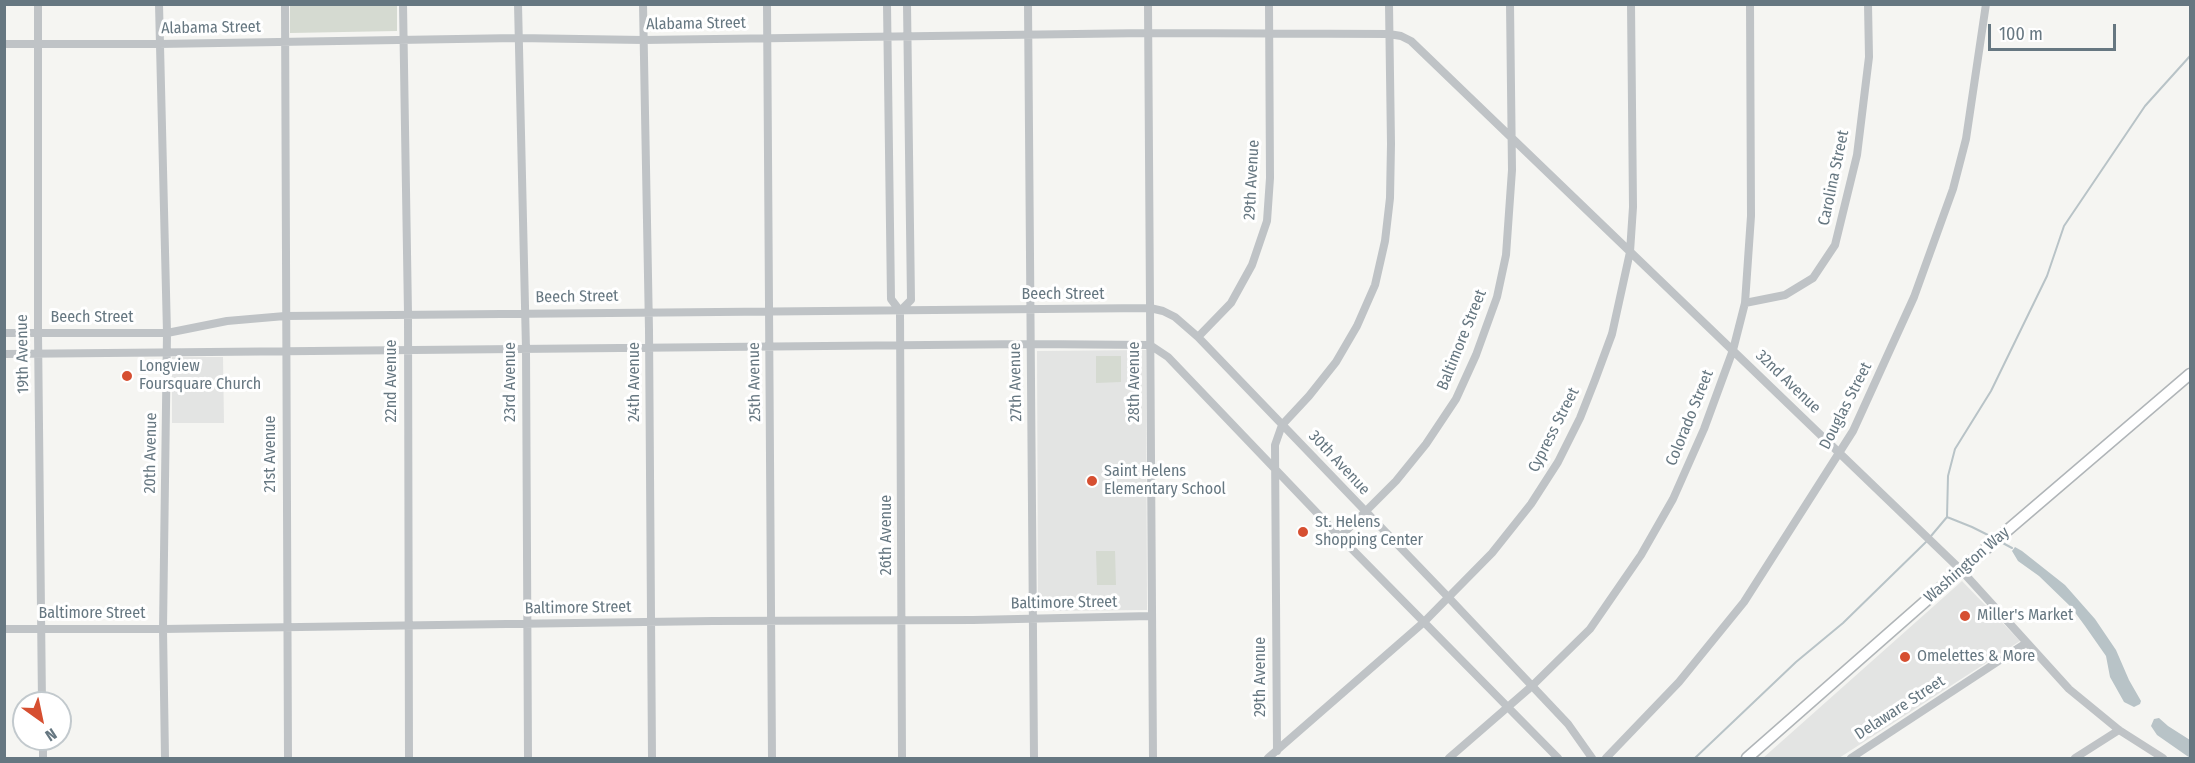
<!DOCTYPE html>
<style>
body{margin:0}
#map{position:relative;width:2195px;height:763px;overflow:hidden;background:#f5f5f2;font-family:"Fira Sans Condensed",sans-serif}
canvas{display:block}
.frame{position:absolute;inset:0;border:6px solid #667781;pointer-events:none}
.north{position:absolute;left:12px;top:691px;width:60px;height:60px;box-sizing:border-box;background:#fff;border:2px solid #c2c9cd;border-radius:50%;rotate:147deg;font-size:16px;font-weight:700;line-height:24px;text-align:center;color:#667781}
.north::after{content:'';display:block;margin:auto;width:21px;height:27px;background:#d64f31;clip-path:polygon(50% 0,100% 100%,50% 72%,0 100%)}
.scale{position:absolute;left:1988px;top:24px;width:128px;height:27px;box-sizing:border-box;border:3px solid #667781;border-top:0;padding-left:8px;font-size:18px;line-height:21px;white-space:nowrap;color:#667781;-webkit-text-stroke:4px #fff;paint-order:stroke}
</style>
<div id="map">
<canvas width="2195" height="763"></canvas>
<div class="frame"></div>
<div class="north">N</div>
<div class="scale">100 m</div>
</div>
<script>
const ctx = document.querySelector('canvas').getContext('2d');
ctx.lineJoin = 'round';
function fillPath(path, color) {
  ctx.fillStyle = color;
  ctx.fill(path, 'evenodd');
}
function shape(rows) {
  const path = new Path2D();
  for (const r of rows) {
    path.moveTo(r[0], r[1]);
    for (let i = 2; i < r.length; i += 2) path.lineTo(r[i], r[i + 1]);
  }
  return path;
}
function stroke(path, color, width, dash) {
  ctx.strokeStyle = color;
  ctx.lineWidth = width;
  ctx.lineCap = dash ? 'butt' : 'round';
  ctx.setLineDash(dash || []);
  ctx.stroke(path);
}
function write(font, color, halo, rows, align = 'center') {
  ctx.font = font + ' "Fira Sans Condensed",sans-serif';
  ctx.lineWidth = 6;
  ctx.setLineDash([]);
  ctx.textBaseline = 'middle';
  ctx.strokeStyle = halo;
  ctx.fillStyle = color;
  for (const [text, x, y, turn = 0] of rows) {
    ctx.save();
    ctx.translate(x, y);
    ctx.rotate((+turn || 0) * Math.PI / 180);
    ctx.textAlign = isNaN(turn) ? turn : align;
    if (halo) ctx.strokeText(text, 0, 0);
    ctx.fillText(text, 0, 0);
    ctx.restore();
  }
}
fillPath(shape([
 [1146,350,1147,610,1038,611,1037,351],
 [172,357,223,357,224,423,172,423],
 [1962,581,2020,641,1839,758,1763,758]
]), '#e3e4e3');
fillPath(shape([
 [290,5,397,5,397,31,290,33],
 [1096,356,1121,356,1121,382,1096,383],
 [1096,551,1115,551,1116,585,1097,585]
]), '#d5dad1');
fillPath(shape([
 [2015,547,2022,551,2065,585,2095,619,2116,650,2129,680,2141,701,2140,704,2134,707,2124,702,2110,677,2106,656,2085,626,2071,607,2039,576,2018,561,2012,551],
 [2159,718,2168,726,2190,740,2190,758,2157,735,2151,726,2154,719]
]), '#b8c3c7');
stroke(shape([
 [1947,517,1972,527,1994,538],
 [1931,536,1947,517,1948,476,1955,449,1991,391,2047,276,2064,226,2145,106,2190,56],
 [1999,541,2012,548],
 [1695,758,1796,662,1843,623,1927,541]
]), '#b8c3c7', 2);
const major = shape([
 [1747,758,1961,570,2190,374]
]);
stroke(major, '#b0b5b8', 13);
stroke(shape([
 [38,4,38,333,42,703],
 [159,4,167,333,163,629,165,758],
 [285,4,288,758],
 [403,4,408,314,409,758],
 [518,4,526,349,528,758],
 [643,4,649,330,652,758],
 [767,4,772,758],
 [887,4,891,299,900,311,902,758],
 [1028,4,1034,758],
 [1148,4,1153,758],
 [4,44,159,44,517,38,643,40,1148,33,1389,34,1401,36,1411,41,1961,570,2069,689,2119,730,2163,758],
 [1745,303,1785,295,1813,278,1835,245,1857,155,1869,57,1868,4],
 [900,311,911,300,907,4],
 [4,333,167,333,227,321,285,316,1150,308,1163,311,1175,317,1198,337,1449,598,1568,724,1592,758],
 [1198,337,1231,303,1252,265,1267,221,1270,178,1269,4],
 [4,354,1030,344,1150,345,1168,357,1340,537,1558,758],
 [1340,537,1396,481,1426,444,1456,399,1476,355,1497,297,1506,255,1512,170,1510,4],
 [4,629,163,629,713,621,973,620,1151,616],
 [43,739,43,758],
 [1277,751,1275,445,1282,425,1309,396,1336,362,1357,326,1375,285,1385,241,1390,198,1391,144,1389,4],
 [1268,758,1424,622,1492,553,1531,504,1558,462,1580,418,1595,380,1612,334,1630,252,1633,207,1631,4],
 [1449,758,1532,686,1590,629,1641,555,1673,499,1704,429,1733,350,1745,303,1751,216,1750,4],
 [1606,758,1679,682,1744,602,1853,431,1914,297,1953,189,1966,139,1986,4],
 [1851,758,2026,643],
 [2075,758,2119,730]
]), '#bfc3c6', 8);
stroke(major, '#fff', 10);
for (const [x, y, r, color] of [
 [127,376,6,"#d64f31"],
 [1092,481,6,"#d64f31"],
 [1303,532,6,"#d64f31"],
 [1965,616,6,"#d64f31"],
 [1905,657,6,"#d64f31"]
]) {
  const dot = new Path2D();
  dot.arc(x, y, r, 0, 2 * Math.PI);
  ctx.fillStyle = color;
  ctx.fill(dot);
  stroke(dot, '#fff', 2);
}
write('16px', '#667781', '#fff', [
 ["Alabama Street",696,24,-1],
 ["Alabama Street",211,28,-1],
 ["Carolina Street",1834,178,-78],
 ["29th Avenue",1252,180,-87],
 ["Beech Street",1063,295],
 ["Beech Street",577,297,-1],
 ["Beech Street",92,318],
 ["Baltimore Street",1462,340,-68],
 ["19th Avenue",23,354,-91],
 ["22nd Avenue",392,381,-90],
 ["23rd Avenue",511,382,-90],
 ["24th Avenue",635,382,-90],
 ["25th Avenue",755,382,-91],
 ["27th Avenue",1016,382,-91],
 ["28th Avenue",1135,382,-90],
 ["32nd Avenue",1788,382,44],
 ["Douglas Street",1846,406,-63],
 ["Colorado Street",1690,418,-68],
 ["Cypress Street",1554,430,-63],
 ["20th Avenue",151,453,-89],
 ["21st Avenue",271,454,-90],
 ["30th Avenue",1339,463,47],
 ["26th Avenue",887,535,-90],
 ["Washington Way",1967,565,-41],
 ["Baltimore Street",1064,603,-1],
 ["Baltimore Street",578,608,-1],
 ["Baltimore Street",92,614],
 ["29th Avenue",1261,677,-90],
 ["Delaware Street",1900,708,-33]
]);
write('16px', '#667781', '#fff', [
 ["Longview",139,367],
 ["Foursquare Church",139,385],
 ["Saint Helens",1104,472],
 ["Elementary School",1104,490],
 ["St. Helens",1315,523],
 ["Shopping Center",1315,541],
 ["Miller's Market",1977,616],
 ["Omelettes & More",1917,657]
], 'left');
</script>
